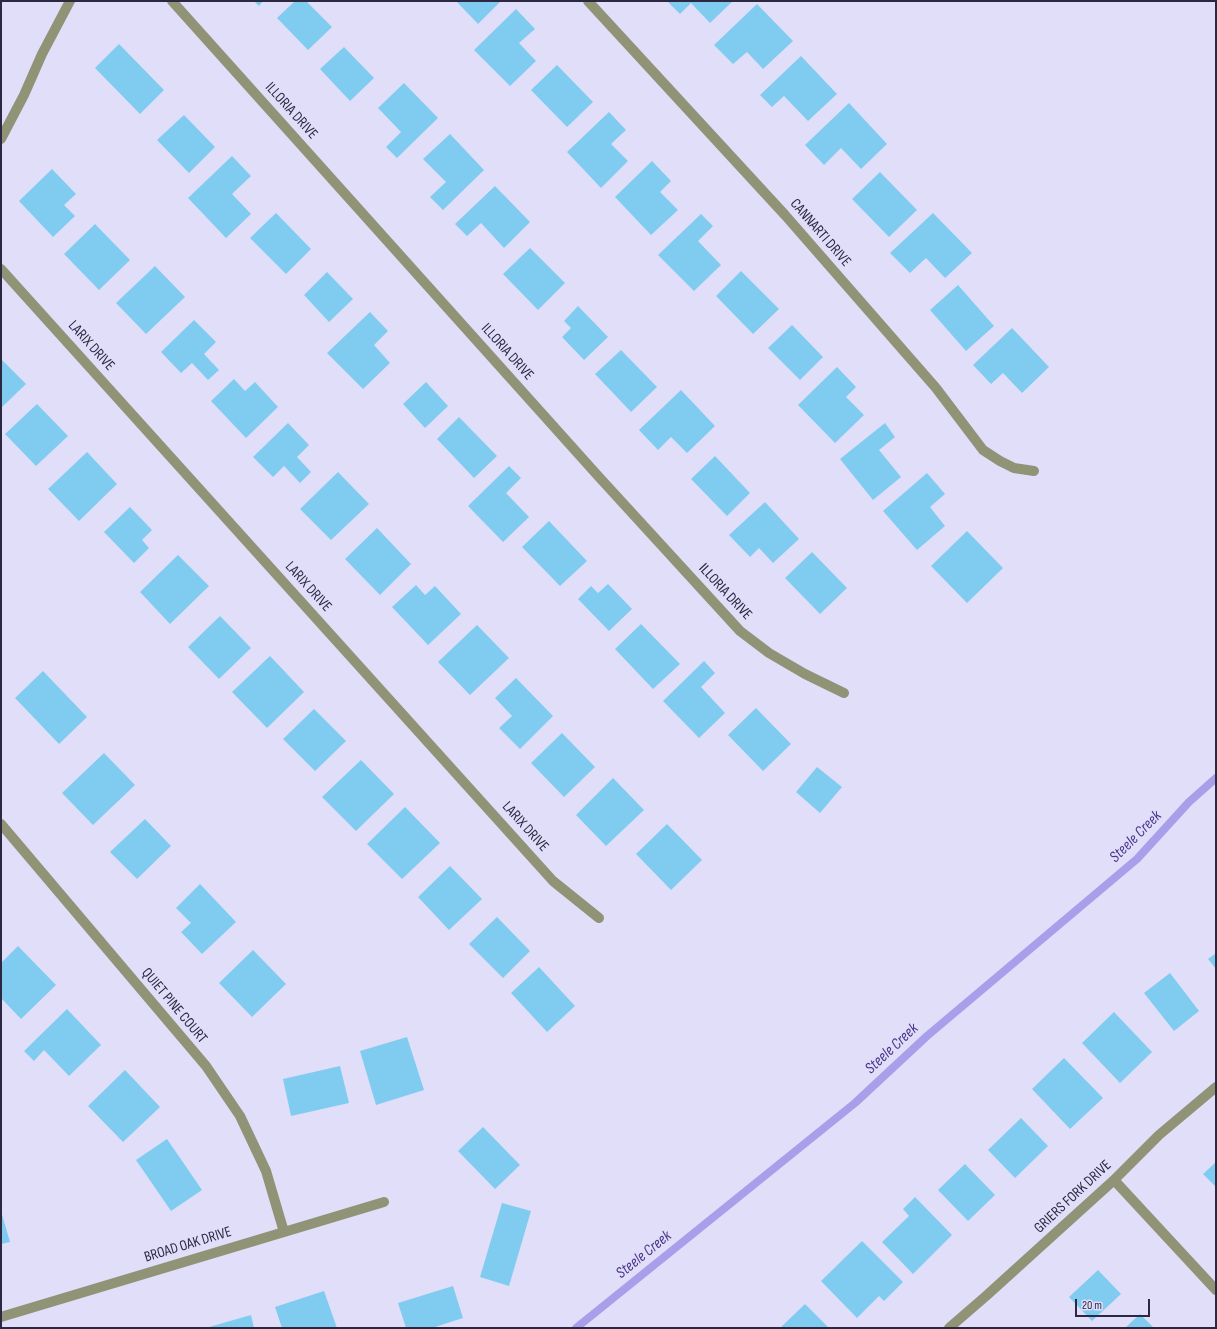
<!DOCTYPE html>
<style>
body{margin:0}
#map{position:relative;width:1217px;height:1329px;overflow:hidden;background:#e1def9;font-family:"Sofia Sans Condensed",sans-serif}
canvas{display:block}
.frame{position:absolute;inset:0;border:2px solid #2c2842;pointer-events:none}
.scale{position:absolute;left:1075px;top:1299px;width:75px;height:18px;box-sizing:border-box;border:2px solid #2c2842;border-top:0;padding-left:5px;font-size:12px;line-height:14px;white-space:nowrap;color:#2c2842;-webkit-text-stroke:3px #e1def9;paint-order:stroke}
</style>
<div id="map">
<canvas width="1217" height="1329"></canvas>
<div class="frame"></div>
<div class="scale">20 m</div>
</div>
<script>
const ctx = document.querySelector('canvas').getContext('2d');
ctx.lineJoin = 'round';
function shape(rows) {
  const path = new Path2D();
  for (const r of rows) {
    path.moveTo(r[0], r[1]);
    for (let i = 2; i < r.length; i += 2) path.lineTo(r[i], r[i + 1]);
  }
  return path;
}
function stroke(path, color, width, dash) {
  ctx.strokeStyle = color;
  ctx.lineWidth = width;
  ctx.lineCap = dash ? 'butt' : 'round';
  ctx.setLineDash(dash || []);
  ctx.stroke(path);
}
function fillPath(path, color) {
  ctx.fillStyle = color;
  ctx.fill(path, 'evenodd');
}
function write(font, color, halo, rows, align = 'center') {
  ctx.font = font + ' "Sofia Sans Condensed",sans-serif';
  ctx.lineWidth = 3;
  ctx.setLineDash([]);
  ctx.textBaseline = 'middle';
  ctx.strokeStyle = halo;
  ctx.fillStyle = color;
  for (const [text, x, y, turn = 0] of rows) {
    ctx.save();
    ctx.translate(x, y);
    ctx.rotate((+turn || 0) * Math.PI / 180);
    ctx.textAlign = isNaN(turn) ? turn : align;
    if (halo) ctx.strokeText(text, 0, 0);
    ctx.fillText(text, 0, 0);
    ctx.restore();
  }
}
stroke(shape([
 [576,1328,855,1103,927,1036,1137,859,1189,802,1216,778]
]), '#a99ee9', 8);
fillPath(shape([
 [254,1,263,1,259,6],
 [295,1,306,1,332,27,308,50,277,18],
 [456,1,501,1,478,24],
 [667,1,733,1,710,23,691,3,680,14],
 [757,4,793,41,763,69,747,52,733,64,714,45],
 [516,9,535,29,519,43,536,61,510,86,474,50],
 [119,44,164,90,140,114,95,68],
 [344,47,374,78,350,101,320,69],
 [801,56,837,94,808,121,784,96,772,107,760,95],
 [557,65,593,102,567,127,531,90],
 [404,83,438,118,397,158,386,147,401,132,378,108],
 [849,103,887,144,861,169,841,148,824,165,805,145],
 [609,112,626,130,611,144,628,161,601,188,567,152],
 [184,115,215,147,189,173,157,140],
 [450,134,484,170,443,210,430,197,446,182,423,159],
 [232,156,251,176,232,194,251,214,226,238,188,198],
 [652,161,671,181,660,192,678,210,651,235,615,197],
 [52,169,76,194,64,205,75,216,53,237,19,201],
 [880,172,917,210,889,237,852,199],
 [495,186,530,222,504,248,481,223,467,236,455,224],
 [276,213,311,249,286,274,250,238],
 [933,213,972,253,945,278,926,258,910,273,890,253],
 [701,214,713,226,698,241,721,265,694,291,658,255],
 [95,224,130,260,99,290,64,254],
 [530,248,565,283,538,310,503,274],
 [155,266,185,297,146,334,116,303],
 [741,271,779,309,753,334,716,296],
 [327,272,353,299,329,322,304,295],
 [958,285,994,326,966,351,930,310],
 [578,306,608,337,584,360,562,337,571,328,564,321],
 [370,312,388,331,374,345,390,363,363,389,327,353],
 [194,320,216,342,204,354,219,370,208,380,192,363,181,373,161,352],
 [792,325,823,357,800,380,768,348],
 [1012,328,1049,367,1022,393,1003,373,991,384,973,365],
 [621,350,657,387,631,412,595,374],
 [1,359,26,384,1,408],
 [837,367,856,387,846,397,864,415,835,443,798,405],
 [234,379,245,391,255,382,278,407,246,438,211,401],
 [426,382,448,406,425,428,403,404],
 [681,390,715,426,687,453,671,437,658,450,639,430],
 [37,404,68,436,36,466,5,434],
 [459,417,497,456,474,478,437,439],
 [288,423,309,445,297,457,311,472,300,483,284,466,273,477,253,457],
 [885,423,895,437,879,450,901,477,873,500,840,459],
 [87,452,117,484,79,521,48,489],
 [715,456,750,493,727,516,691,479],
 [509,466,521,478,506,493,529,517,503,542,468,506],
 [338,472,369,504,331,540,300,509],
 [927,473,945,494,930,507,945,526,917,550,883,511],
 [765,502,799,539,773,563,759,548,750,557,729,535],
 [130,507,152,530,142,540,149,548,134,563,104,532],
 [549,521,587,561,560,586,522,547],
 [377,528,411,564,380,595,345,559],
 [967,531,1003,568,967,603,931,566],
 [812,552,847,588,820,614,785,578],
 [178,555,209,586,170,624,140,592],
 [608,584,632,609,609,631,578,599,591,586,598,593],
 [416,585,425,595,435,586,461,614,428,645,392,607],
 [220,616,251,648,219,679,188,647],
 [641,624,680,664,653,689,615,649],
 [477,625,509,658,470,695,438,662],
 [270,656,304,692,267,728,232,692],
 [704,661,715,673,701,687,725,713,699,738,663,701],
 [43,671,87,717,59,744,15,698],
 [516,678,553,716,520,749,499,728,512,716,495,698],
 [756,708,791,744,763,771,728,735],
 [314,709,346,741,315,771,283,739],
 [562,733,595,767,564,797,531,763],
 [104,753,135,785,93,825,62,793],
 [361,760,394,794,356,831,322,797],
 [817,767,842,787,820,813,796,792],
 [613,778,644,810,606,846,576,815],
 [405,807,440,843,402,879,367,844],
 [145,819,171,846,137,879,110,852],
 [667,824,702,860,671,890,636,854],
 [450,866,482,899,449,930,418,897],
 [200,884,236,922,202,954,181,932,191,923,176,908],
 [497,917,530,951,503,978,469,944],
 [18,946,56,985,21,1019,1,998,1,963],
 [253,950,286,984,252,1017,219,983],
 [1216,953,1216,969,1208,959],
 [539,967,575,1006,547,1032,511,993],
 [1170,973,1199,1011,1174,1031,1144,993],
 [67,1009,101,1045,69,1076,44,1050,34,1061,24,1051],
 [1114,1012,1152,1052,1120,1083,1082,1043],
 [407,1037,424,1090,376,1105,360,1051],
 [1064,1058,1103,1098,1070,1129,1032,1089],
 [340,1066,349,1103,291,1116,283,1079],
 [125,1070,160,1107,123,1142,88,1106],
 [1021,1118,1048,1146,1015,1178,988,1150],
 [483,1127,520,1165,495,1189,458,1151],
 [167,1139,202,1190,171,1211,136,1160],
 [1216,1162,1216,1187,1203,1174],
 [965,1164,995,1195,968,1221,938,1190],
 [915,1197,952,1235,913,1274,882,1242,909,1216,903,1209],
 [502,1203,531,1211,509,1286,480,1277],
 [1,1211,10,1242,1,1244],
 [862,1241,903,1282,884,1301,879,1296,857,1318,821,1281],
 [1098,1270,1121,1294,1092,1321,1069,1297],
 [453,1286,463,1318,432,1328,406,1328,398,1303],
 [324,1291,337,1328,282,1328,275,1307],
 [805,1304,829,1328,780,1328],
 [1140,1314,1154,1328,1125,1328],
 [251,1315,254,1328,209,1328,209,1327]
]), '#80ccf1');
stroke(shape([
 [172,1,599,477,740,631,769,653,805,674,844,693],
 [588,1,785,215,936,388,983,450,1000,461,1014,468,1034,471],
 [1,139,24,95,42,54,70,1],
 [1,269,553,881,599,918],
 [1,824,206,1066,240,1116,266,1171,284,1232],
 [1114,1180,1216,1290],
 [1,1317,384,1202],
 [949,1328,986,1296,1114,1180,1159,1135,1216,1087]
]), '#919376', 10);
write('15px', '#2c2842', '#e1def9', [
 ["ILLORIA DRIVE",291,111,48],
 ["CANNARTI DRIVE",820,233,49],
 ["LARIX DRIVE",91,346,48],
 ["ILLORIA DRIVE",507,352,48],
 ["LARIX DRIVE",308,587,48],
 ["ILLORIA DRIVE",725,592,47],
 ["LARIX DRIVE",525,827,48],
 ["QUIET PINE COURT",174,1006,50],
 ["GRIERS FORK DRIVE",1073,1197,-43],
 ["BROAD OAK DRIVE",188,1245,-17]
]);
write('italic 16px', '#4b368c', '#e1def9', [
 ["Steele Creek",1136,837,-45],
 ["Steele Creek",892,1049,-43],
 ["Steele Creek",644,1255,-39]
]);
</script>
